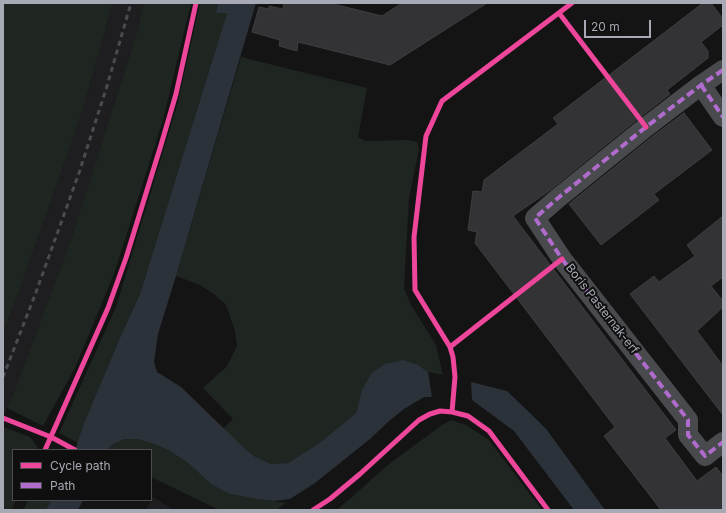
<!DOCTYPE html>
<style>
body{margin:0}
#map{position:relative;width:726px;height:513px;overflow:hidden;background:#141415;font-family:Inter,sans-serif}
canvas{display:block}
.frame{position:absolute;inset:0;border:4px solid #a7a9b4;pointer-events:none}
.legend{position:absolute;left:12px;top:449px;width:140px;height:52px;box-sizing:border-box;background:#0f0f10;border:1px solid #4c4d52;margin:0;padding:5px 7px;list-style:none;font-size:12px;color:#a7a9b4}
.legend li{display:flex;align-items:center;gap:8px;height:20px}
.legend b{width:20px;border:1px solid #4c4d52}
.scale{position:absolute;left:584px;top:20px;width:67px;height:18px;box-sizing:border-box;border:2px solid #a7a9b4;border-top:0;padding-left:5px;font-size:12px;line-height:14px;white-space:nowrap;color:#a7a9b4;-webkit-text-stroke:3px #0f0f10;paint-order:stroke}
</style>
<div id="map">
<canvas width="726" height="513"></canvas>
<div class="frame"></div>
<ul class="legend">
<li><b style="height:5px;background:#ed469a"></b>Cycle path</li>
<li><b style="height:5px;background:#b06ccc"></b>Path</li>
</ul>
<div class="scale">20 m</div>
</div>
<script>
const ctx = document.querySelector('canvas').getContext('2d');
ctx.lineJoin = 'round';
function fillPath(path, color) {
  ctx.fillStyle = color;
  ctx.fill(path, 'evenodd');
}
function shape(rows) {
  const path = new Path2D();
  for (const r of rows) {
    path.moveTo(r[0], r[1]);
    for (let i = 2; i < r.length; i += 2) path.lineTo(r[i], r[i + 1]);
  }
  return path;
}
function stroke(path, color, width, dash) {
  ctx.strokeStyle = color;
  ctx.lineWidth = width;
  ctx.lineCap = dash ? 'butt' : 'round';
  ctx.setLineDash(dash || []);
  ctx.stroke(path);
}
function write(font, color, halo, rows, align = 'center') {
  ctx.font = font + ' Inter,sans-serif';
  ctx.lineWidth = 4;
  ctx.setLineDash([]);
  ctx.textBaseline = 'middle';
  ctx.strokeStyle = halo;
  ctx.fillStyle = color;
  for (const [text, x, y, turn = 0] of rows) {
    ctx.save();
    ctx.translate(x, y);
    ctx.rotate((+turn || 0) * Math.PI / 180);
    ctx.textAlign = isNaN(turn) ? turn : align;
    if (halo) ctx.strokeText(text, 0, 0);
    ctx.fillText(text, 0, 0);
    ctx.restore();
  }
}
fillPath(shape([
 [113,3,144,3,134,42,71,239,13,395,3,417,3,333,16,300,80,119],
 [153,497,173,510,146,510]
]), '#1e1e20');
fillPath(shape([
 [3,3,113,3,80,119,16,300,3,333],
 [144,3,191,3,163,120,114,274,75,368,43,426,7,408,13,395,71,239,134,42],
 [200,3,218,3,216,13,227,13,140,294,119,340,84,423,78,443,59,433,116,307,133,251,178,102],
 [241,57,367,88,358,137,365,141,409,140,417,142,419,149,409,198,404,288,411,305,436,345,443,375,428,372,418,365,362,390,356,413,318,444,288,463,271,464,254,456,244,448,223,429,233,419,203,388,227,366,237,346,235,331,226,305,214,294,200,285,176,276],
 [451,420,466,425,489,440,542,510,337,510,389,464,442,425],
 [3,427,30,437,39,449,39,450,13,450,13,500,16,500,11,510,3,510],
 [124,439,138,439,154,444,168,450,187,462,212,485,230,494,257,499,274,501,286,503,276,510,221,510,215,508,151,477,151,450,107,450,112,445],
 [28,500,51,500,46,510,23,510]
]), '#1f2520');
fillPath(shape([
 [218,3,256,3,176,276,158,334,154,362,157,372,181,387,244,448,254,456,271,464,288,463,318,444,356,413,362,390,372,373,385,364,403,360,418,365,428,372,432,397,424,397,404,409,389,421,370,439,315,483,290,499,274,501,257,499,230,494,212,485,187,462,168,450,154,444,138,439,124,439,112,445,107,450,75,450,84,423,119,340,140,294,227,13,216,13],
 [471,382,507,391,531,414,547,430,605,510,574,510,514,431,472,400],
 [51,500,83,500,78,510,46,510]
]), '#2c3239');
const building = shape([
 [284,3,329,3,382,16,402,3,487,3,390,65,298,42,297,51,279,46,280,40,252,32,259,7,269,9,269,6,283,9,284,3],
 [703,3,711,3,723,19,723,25,701,42,708,51,708,58,667,90,670,94,639,118,549,191,513,216,676,430,665,438,697,481,716,467,723,476,723,510,661,510,604,436,615,427,475,243,477,232,468,230,473,191,482,192,484,180,558,124,553,118,703,3],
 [684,113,712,150,654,194,659,200,601,245,569,204,653,136,684,113],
 [723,216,723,277,711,286,723,301,723,307,697,331,723,366,723,415,630,294,654,276,659,282,695,256,687,245,723,216]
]);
fillPath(building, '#333336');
stroke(building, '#3d3e41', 1);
stroke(shape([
 [723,70,701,85,646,127,558,198,535,218,562,259,688,420,688,435,705,456,723,442],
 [701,85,723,117]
]), '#494a4d', 20);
stroke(shape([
 [3,377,35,295,79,173,107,86,131,3]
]), '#4a4b4e', 3, [5, 4]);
stroke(shape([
 [723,70,701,85,646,127,558,198,535,218,562,259,688,420,688,435,705,456,723,442],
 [701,85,723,117]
]), '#b06ccc', 4, [8, 4]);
stroke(shape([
 [559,13,646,127],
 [450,347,562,259],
 [452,412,455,377,453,357,450,347,415,290,414,237,426,136,442,101,572,3],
 [3,418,51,437,75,450],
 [45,450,108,308,126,258,161,145,176,94,196,3],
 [313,510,330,499,360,474,419,420,430,414,440,411,452,412,468,416,489,431,548,510]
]), '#ed469a', 5);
write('12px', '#a7a9b4', '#0f0f10', [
 ["Boris Pasternak-erf",602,309,52]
]);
</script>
